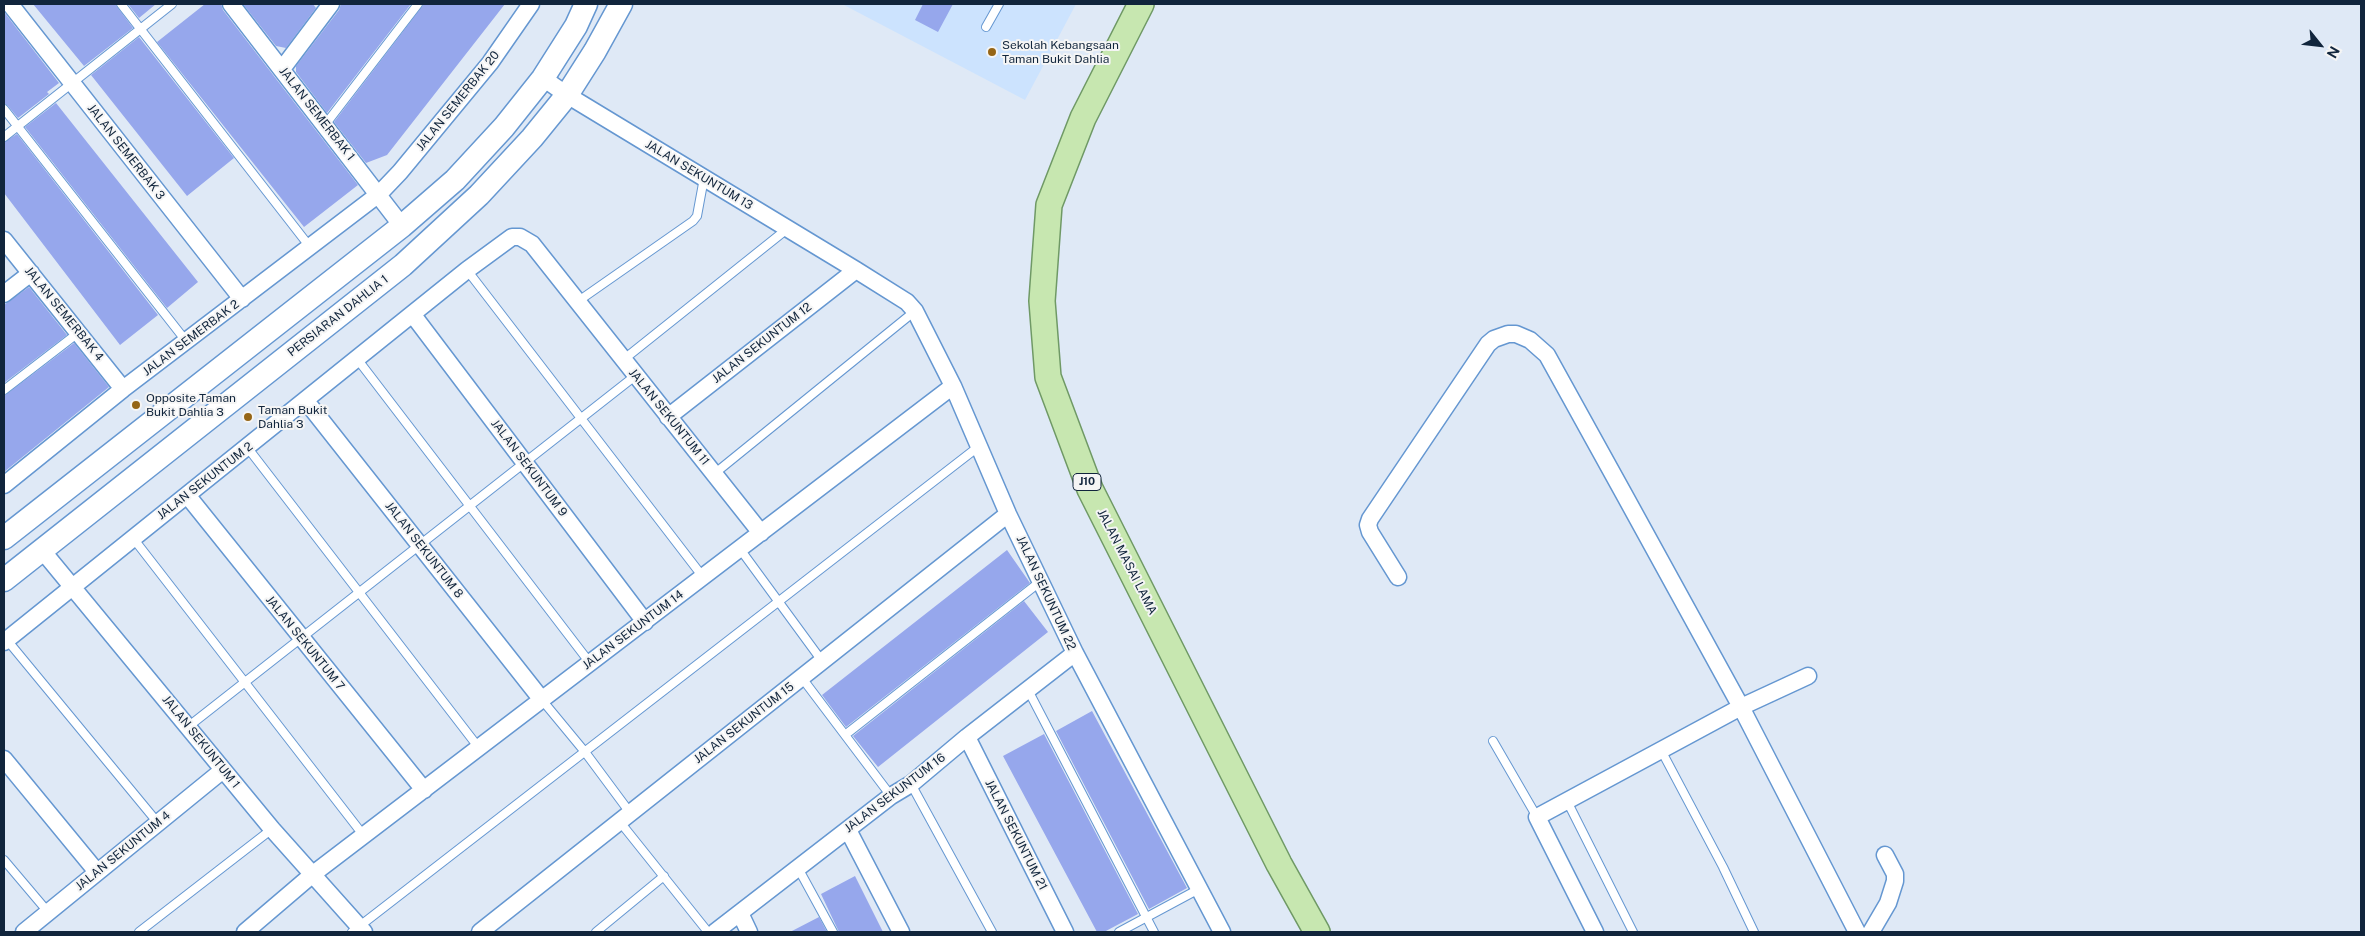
<!DOCTYPE html>
<style>
body{margin:0}
#map{position:relative;width:2365px;height:936px;overflow:hidden;background:#dfe9f6;font-family:"Public Sans",sans-serif}
canvas{display:block}
.frame{position:absolute;inset:0;border:5px solid #11253c;pointer-events:none}
.north{position:absolute;left:2295px;top:20px;width:50px;height:50px;-webkit-text-stroke:4px #f5f5f5;paint-order:stroke;rotate:119deg;font-size:14px;font-weight:700;line-height:20px;text-align:center;color:#11253c}
.north::after{content:'';display:block;margin:auto;width:18px;height:22px;background:#11253c;clip-path:polygon(50% 0,100% 100%,50% 72%,0 100%)}
</style>
<div id="map">
<canvas width="2365" height="936"></canvas>
<div class="frame"></div>
<div class="north">N</div>
</div>
<script>
const ctx = document.querySelector('canvas').getContext('2d');
ctx.lineJoin = 'round';
function fillPath(path, color) {
  ctx.fillStyle = color;
  ctx.fill(path, 'evenodd');
}
function shape(rows) {
  const path = new Path2D();
  for (const r of rows) {
    path.moveTo(r[0], r[1]);
    for (let i = 2; i < r.length; i += 2) path.lineTo(r[i], r[i + 1]);
  }
  return path;
}
function stroke(path, color, width, dash) {
  ctx.strokeStyle = color;
  ctx.lineWidth = width;
  ctx.lineCap = dash ? 'butt' : 'round';
  ctx.setLineDash(dash || []);
  ctx.stroke(path);
}
function write(font, color, halo, rows, align = 'center') {
  ctx.font = font + ' "Public Sans",sans-serif';
  ctx.lineWidth = 4;
  ctx.setLineDash([]);
  ctx.textBaseline = 'middle';
  ctx.strokeStyle = halo;
  ctx.fillStyle = color;
  for (const [text, x, y, turn = 0] of rows) {
    ctx.save();
    ctx.translate(x, y);
    ctx.rotate((+turn || 0) * Math.PI / 180);
    ctx.textAlign = isNaN(turn) ? turn : align;
    if (halo) ctx.strokeText(text, 0, 0);
    ctx.fillText(text, 0, 0);
    ctx.restore();
  }
}
fillPath(shape([
 [842,4,1076,4,1025,100]
]), '#cce3fe');
fillPath(shape([
 [33,4,115,4,133,28,84,66],
 [128,4,156,4,139,18],
 [205,4,221,4,223,10,358,185,304,227,157,42],
 [243,4,313,4,316,8,286,48,276,46],
 [341,4,411,4,327,113,296,72,296,66,339,10],
 [424,4,505,4,387,155,366,163,334,122],
 [923,4,953,4,938,32,915,20],
 [4,12,59,83,47,92,49,94,18,118,8,106,4,103],
 [139,37,234,158,187,196,91,75],
 [56,103,198,282,167,308,25,127],
 [17,134,158,315,120,345,4,193,4,142],
 [29,287,67,335,4,383,4,305],
 [74,343,109,387,4,472,4,396],
 [1007,550,1030,583,846,727,822,695],
 [1024,601,1048,632,878,767,853,736],
 [1092,711,1187,888,1149,909,1056,731],
 [1044,734,1138,914,1104,932,1097,932,1003,756],
 [855,876,883,932,839,932,821,894],
 [819,917,827,932,790,932]
]), '#96a7ec');
const lane = shape([
 [121,4,310,247],
 [986,27,999,4],
 [4,109,186,341],
 [325,125,418,4],
 [4,137,172,4],
 [467,270,703,577],
 [577,302,693,221,697,216,704,178],
 [358,360,590,663],
 [623,360,787,229],
 [4,390,78,333],
 [247,447,479,748],
 [714,474,915,311],
 [133,538,364,836],
 [740,549,822,661],
 [7,640,158,823],
 [802,678,891,796],
 [1028,690,1154,932],
 [542,700,585,752,631,814],
 [189,726,635,376],
 [845,735,1041,581],
 [1493,741,1537,817],
 [1661,750,1723,867,1754,932],
 [911,784,992,932],
 [1567,801,1633,932],
 [620,822,708,932],
 [4,860,48,912],
 [798,868,833,932],
 [139,932,272,829],
 [352,932,978,447],
 [596,932,664,876],
 [1119,932,1199,889]
]);
const street = shape([
 [10,4,242,299],
 [231,4,402,226],
 [282,69,331,4],
 [543,78,567,95,856,270,907,302,915,311,953,386,1008,514,1075,653,1222,932],
 [4,240,123,389],
 [4,294,31,273],
 [413,315,645,622],
 [306,401,542,700],
 [668,417,856,270],
 [4,485,123,389,379,194,400,172,490,63,531,4],
 [187,495,424,790],
 [41,549,272,829,364,932],
 [1398,577,1370,532,1368,525,1370,519,1488,344,1494,339,1508,334,1516,334,1530,340,1547,355,1625,496,1741,707,1857,932],
 [4,642,467,270,512,237,520,237,532,244,761,533],
 [967,737,1065,932],
 [4,759,97,872],
 [848,830,901,932],
 [740,913,749,932],
 [24,932,223,770],
 [245,932,313,874,953,386],
 [480,932,1008,514],
 [715,932,891,796,911,784,967,737,1075,653],
 [1595,932,1537,817,1741,707,1808,676],
 [1871,932,1888,903,1895,881,1895,874,1885,855]
]);
const secondary = shape([
 [4,538,402,226,455,180,504,127,543,78,576,26,586,4],
 [4,580,403,265,479,195,532,138,567,95,595,51,621,4]
]);
const primary = shape([
 [1141,4,1083,118,1049,205,1042,301,1048,377,1090,489,1279,864,1317,932]
]);
stroke(lane, '#6597d1', 10);
stroke(street, '#6597d1', 19);
stroke(secondary, '#6597d1', 25);
stroke(primary, '#6f9965', 28);
stroke(lane, '#fff', 8);
stroke(street, '#fff', 16);
stroke(secondary, '#fff', 22);
stroke(primary, '#c7e7b0', 25);
for (const [x, y, r, color] of [
 [992,52,5,"#956516"],
 [136,405,5,"#956516"],
 [248,417,5,"#956516"]
]) {
  const dot = new Path2D();
  dot.arc(x, y, r, 0, 2 * Math.PI);
  ctx.fillStyle = color;
  ctx.fill(dot);
  stroke(dot, '#f5f5f5', 2);
}
for (const [x, y, w] of [
 [1087,482,28]
]) {
  const box = new Path2D();
  box.roundRect(x - w / 2, y - 8.5, w, 17, 4);
  ctx.fillStyle = '#f5f5f5';
  ctx.fill(box);
  stroke(box, '#11253c', 1);
}
write('bold 11px', '#11253c', null, [
 ["J10",1087,482]
]);
write('12px', '#11253c', '#f5f5f5', [
 ["Sekolah Kebangsaan",1002,45],
 ["Taman Bukit Dahlia",1002,59],
 ["Opposite Taman",146,398],
 ["Bukit Dahlia 3",146,412],
 ["Taman Bukit",258,410],
 ["Dahlia 3",258,424]
], 'left');
write('12px', '#11253c', '#f5f5f5', [
 ["JALAN SEMERBAK 20",458,101,-51],
 ["JALAN SEMERBAK 1",317,114,52],
 ["JALAN SEMERBAK 3",126,152,52],
 ["JALAN SEKUNTUM 13",699,175,31],
 ["JALAN SEMERBAK 4",64,314,51],
 ["PERSIARAN DAHLIA 1",338,316,-38],
 ["JALAN SEMERBAK 2",191,338,-37],
 ["JALAN SEKUNTUM 12",762,343,-38],
 ["JALAN SEKUNTUM 11",669,417,51],
 ["JALAN SEKUNTUM 9",529,468,53],
 ["JALAN SEKUNTUM 2",205,481,-38],
 ["JALAN SEKUNTUM 8",424,550,52],
 ["JALAN MASAI LAMA",1127,562,63],
 ["JALAN SEKUNTUM 22",1046,593,65],
 ["JALAN SEKUNTUM 14",633,630,-37],
 ["JALAN SEKUNTUM 7",305,643,51],
 ["JALAN SEKUNTUM 15",744,723,-38],
 ["JALAN SEKUNTUM 1",201,742,51],
 ["JALAN SEKUNTUM 16",895,793,-37],
 ["JALAN SEKUNTUM 21",1016,835,63],
 ["JALAN SEKUNTUM 4",123,851,-39]
]);
</script>
